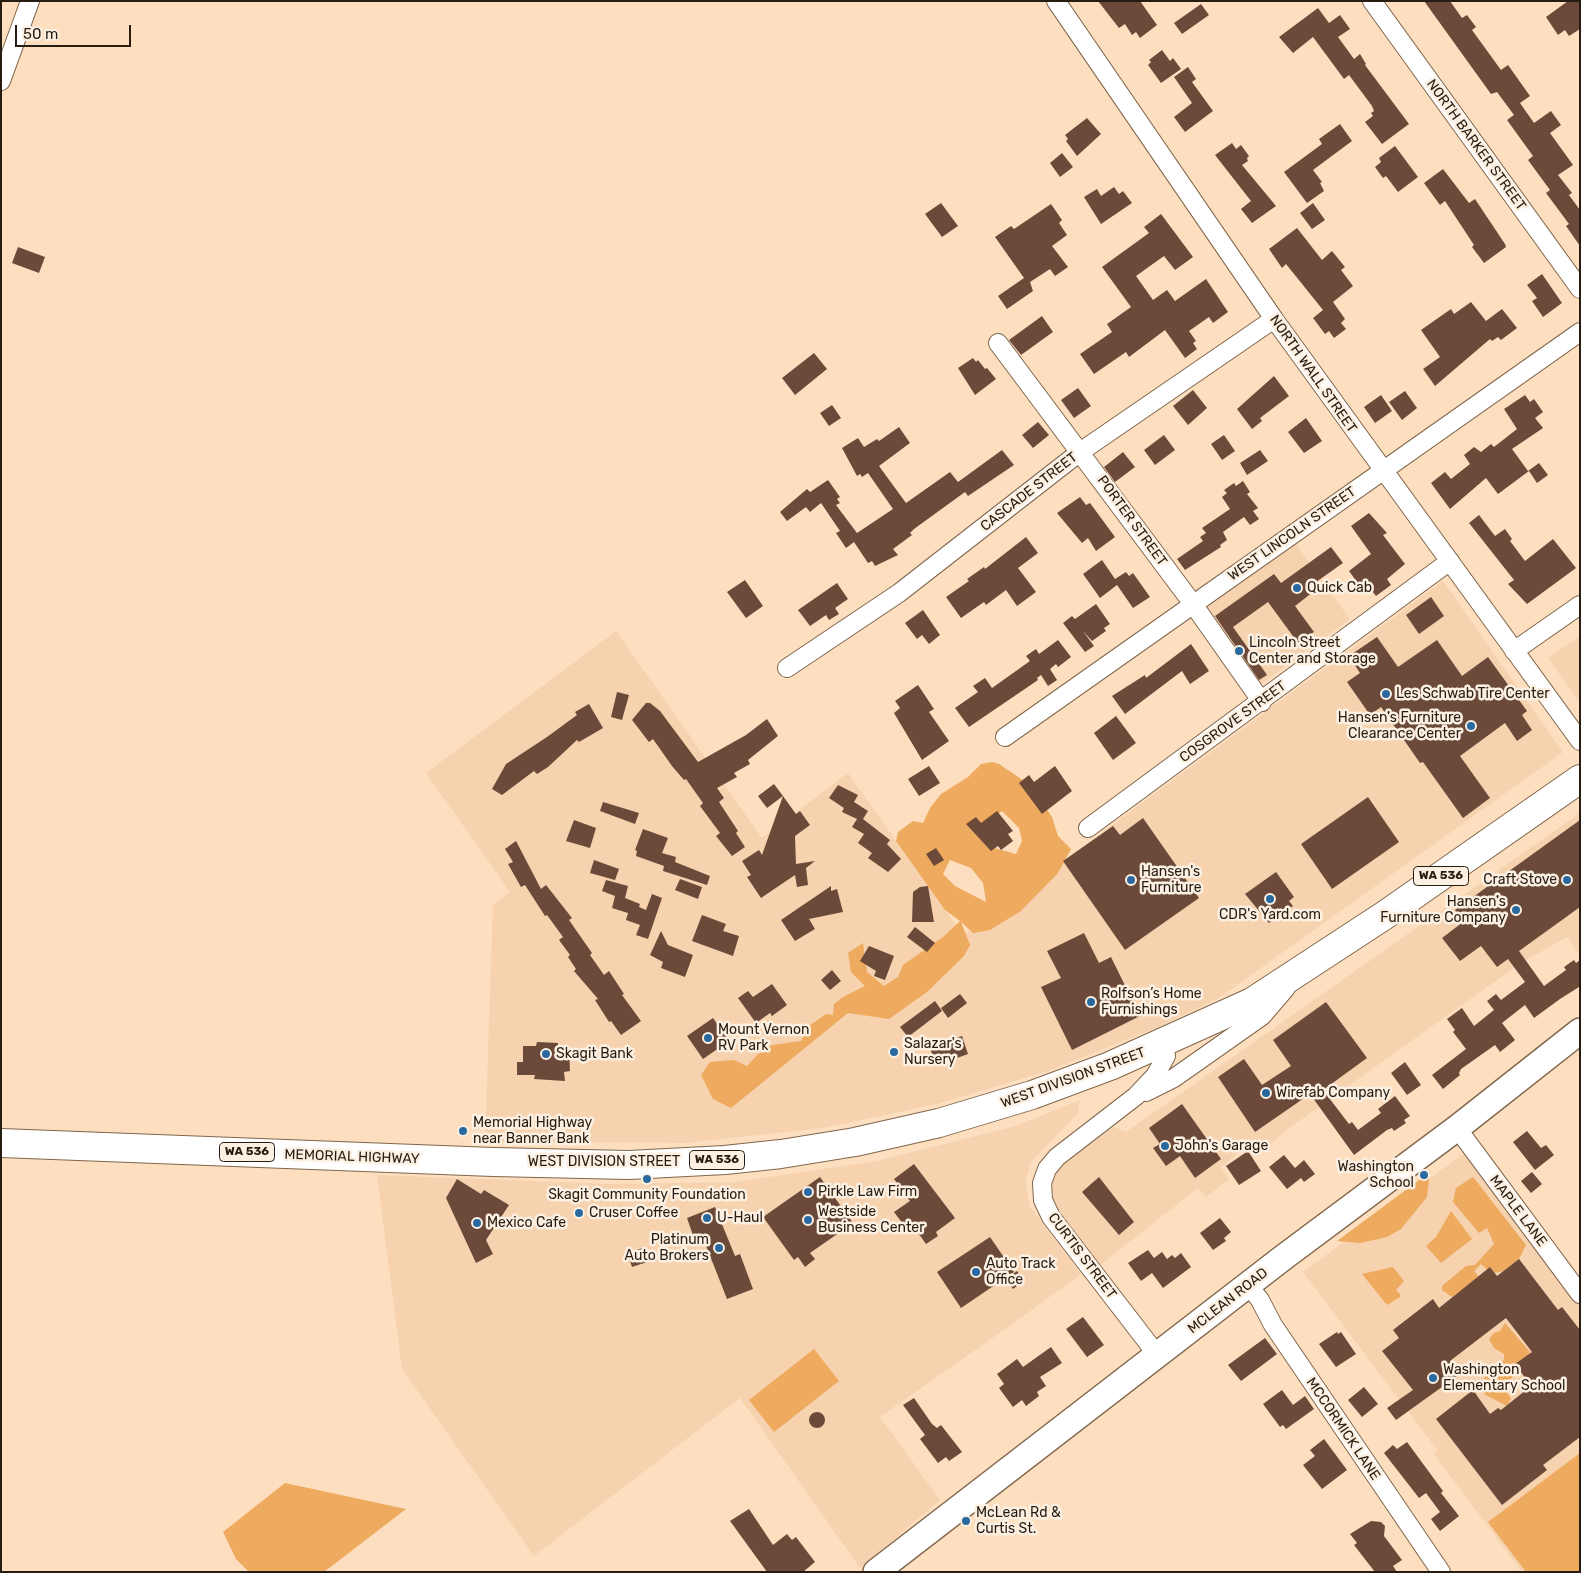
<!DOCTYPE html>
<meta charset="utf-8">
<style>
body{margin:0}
#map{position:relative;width:1581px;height:1573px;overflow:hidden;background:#fddfc0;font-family:Rubik,sans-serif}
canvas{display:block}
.frame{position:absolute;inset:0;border:2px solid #271c11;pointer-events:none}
.scale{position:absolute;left:15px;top:25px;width:116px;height:22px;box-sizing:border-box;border:2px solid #271c11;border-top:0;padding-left:6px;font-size:15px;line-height:18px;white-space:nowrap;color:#271c11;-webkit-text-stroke:4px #fcf0e3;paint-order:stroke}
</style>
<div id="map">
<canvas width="1581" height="1573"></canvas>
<div class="frame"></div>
<div class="scale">50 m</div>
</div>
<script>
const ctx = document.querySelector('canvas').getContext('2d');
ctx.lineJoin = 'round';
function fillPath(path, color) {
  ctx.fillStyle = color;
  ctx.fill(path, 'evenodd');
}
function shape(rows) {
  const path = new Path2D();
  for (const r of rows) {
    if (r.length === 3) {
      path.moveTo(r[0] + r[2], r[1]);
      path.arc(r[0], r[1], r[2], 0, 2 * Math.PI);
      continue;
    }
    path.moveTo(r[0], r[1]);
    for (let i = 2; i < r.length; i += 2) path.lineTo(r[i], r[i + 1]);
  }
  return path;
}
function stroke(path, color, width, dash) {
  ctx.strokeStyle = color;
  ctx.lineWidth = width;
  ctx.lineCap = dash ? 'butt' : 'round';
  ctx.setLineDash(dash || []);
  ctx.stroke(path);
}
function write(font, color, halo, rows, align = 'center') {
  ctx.font = font + ' Rubik,sans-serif';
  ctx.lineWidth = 5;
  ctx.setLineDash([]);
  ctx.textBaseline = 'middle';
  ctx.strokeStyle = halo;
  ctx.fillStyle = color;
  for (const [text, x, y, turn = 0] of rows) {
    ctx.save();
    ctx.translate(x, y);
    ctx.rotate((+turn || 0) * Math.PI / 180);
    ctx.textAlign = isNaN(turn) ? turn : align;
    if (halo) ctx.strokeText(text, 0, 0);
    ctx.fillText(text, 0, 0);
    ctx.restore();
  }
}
fillPath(shape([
 [1292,539,1350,619,1257,687,1199,608],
 [1443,581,1563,752,1219,998,1156,1028,1048,1071,937,1104,823,1128,685,1143,485,1141,493,905,510,892,426,773,616,631,762,838,848,773,963,935],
 [1580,636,1580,703,1548,658],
 [1580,813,1580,955,1567,937,1521,963,1285,1131,1257,1157,1248,1146,1221,1167,1229,1179,1206,1197,1198,1188,1099,1266,1055,1206,1050,1182,1065,1161,1114,1127,1126,1132],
 [1080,1100,1078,1113,1031,1162,1026,1180,1027,1192,1030,1207,1081,1274,1015,1322,880,1417,940,1500,860,1568,740,1398,534,1556,402,1369,377,1175,614,1184,735,1182,877,1161,1016,1126],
 [1474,1146,1580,1283,1580,1572,1522,1572,1434,1454,1438,1451,1303,1272]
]), '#f6d2af');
fillPath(shape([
 [992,762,999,764,1030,785,1052,817,1058,836,1071,849,1058,873,1021,911,990,930,973,933,961,922,970,945,964,956,927,992,889,1019,848,1013,731,1108,713,1099,701,1075,710,1062,734,1060,747,1066,757,1055,772,1045,801,1041,809,1026,826,1014,833,1015,834,1004,843,997,865,986,851,972,848,953,863,943,867,972,884,986,898,977,903,965,943,937,960,921,945,910,896,841,898,832,913,821,923,823,930,808,941,794,968,777,981,764],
 [1002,811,1019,828,1022,841,1016,854,987,846,979,829],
 [950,860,971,868,983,883,986,902,955,886,943,874],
 [1430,1172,1427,1197,1401,1229,1387,1237,1360,1243,1337,1241],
 [1473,1177,1526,1245,1519,1259,1503,1271,1495,1273,1491,1268,1488,1270,1481,1264,1474,1271,1479,1277,1452,1297,1442,1290,1442,1286,1466,1266,1475,1265,1494,1244,1487,1228,1479,1233,1453,1202,1456,1188],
 [1451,1211,1472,1239,1441,1263,1426,1246,1436,1237],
 [1393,1267,1404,1281,1396,1290,1400,1294,1400,1297,1387,1305,1362,1274],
 [1505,1323,1530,1352,1517,1373,1502,1387,1511,1398,1507,1406,1484,1394,1483,1381,1487,1374,1486,1367,1497,1368,1504,1359,1504,1354,1494,1348,1489,1339,1494,1333,1500,1331],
 [814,1349,839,1381,774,1432,749,1400],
 [1580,1453,1580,1572,1526,1572,1488,1522],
 [285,1483,406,1509,324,1572,249,1572,236,1559,223,1532]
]), '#eeaa5e');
fillPath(shape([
 [1098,1,1140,1,1157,25,1140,38,1136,32,1132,35,1125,24,1119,28],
 [1424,1,1450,1,1462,18,1467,15,1476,27,1472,30,1501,70,1508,65,1530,96,1520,103,1534,123,1551,111,1561,125,1550,133,1573,165,1558,175,1572,193,1569,195,1580,210,1580,246,1566,226,1569,224,1546,193,1550,190,1528,160,1533,156,1507,120,1514,115,1497,92,1491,94],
 [1568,1,1580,1,1580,29,1569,36,1565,30,1558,35,1546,17],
 [1201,4,1209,15,1182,34,1174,23],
 [1318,8,1329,23,1340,15,1350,29,1338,37,1354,59,1360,54,1366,64,1365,65,1409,124,1382,144,1365,122,1373,116,1371,113,1374,111,1372,106,1349,75,1344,79,1313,37,1293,53,1279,37],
 [1162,50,1170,61,1173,58,1181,69,1161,83,1148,65,1151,62,1149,60],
 [1188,67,1196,79,1192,82,1213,111,1185,132,1174,117,1192,103,1174,77],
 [1087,118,1101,134,1077,156,1066,141,1068,139,1065,135],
 [1340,124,1352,141,1313,170,1322,182,1320,183,1324,191,1307,203,1284,172,1322,144,1319,139],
 [1232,143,1236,149,1241,145,1249,156,1247,158,1248,161,1242,165,1276,206,1252,223,1241,209,1251,201,1215,155],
 [1395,146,1418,177,1398,192,1386,176,1383,178,1375,167,1381,162,1379,158],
 [1062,153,1073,167,1060,177,1050,163],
 [1443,169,1469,203,1475,199,1505,244,1506,247,1484,263,1472,247,1474,245,1445,201,1440,205,1424,183],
 [1114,187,1119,194,1123,191,1132,203,1101,224,1084,197,1097,189,1101,196],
 [941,203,958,226,942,237,925,214],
 [1313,203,1325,220,1312,229,1300,213],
 [1051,204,1062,220,1059,223,1067,235,1052,246,1068,267,1055,276,1050,269,1030,282,1033,291,1007,309,998,296,1024,278,995,237,1011,226,1014,229],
 [1161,214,1193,257,1175,270,1164,256,1136,276,1153,300,1167,290,1175,301,1206,279,1228,312,1213,323,1209,317,1189,331,1196,341,1193,343,1197,349,1185,358,1165,330,1129,357,1126,352,1094,374,1080,354,1112,332,1107,324,1131,307,1102,267,1149,233,1144,227],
 [1297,228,1322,260,1332,251,1345,267,1341,270,1353,286,1333,302,1345,319,1341,323,1346,329,1334,338,1329,331,1325,334,1313,318,1323,310,1286,264,1282,268,1269,249],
 [18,247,45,257,39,273,12,263],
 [1542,274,1562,303,1543,317,1532,301,1537,298,1527,285],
 [1471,302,1486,321,1502,309,1517,328,1501,340,1498,337,1492,341,1490,339,1435,386,1423,369,1440,357,1421,330,1451,309,1454,314],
 [1042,316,1053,332,1021,355,1009,340],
 [814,353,827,369,795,395,782,378],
 [973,358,976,362,978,360,985,369,987,368,996,379,975,395,958,368],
 [1274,376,1289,396,1260,418,1262,421,1252,429,1237,409],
 [1078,388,1091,406,1074,418,1061,400],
 [1193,390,1207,408,1188,425,1173,406],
 [1405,391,1417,408,1402,420,1389,402],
 [1381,395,1392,411,1375,423,1364,407],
 [1525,395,1530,402,1534,399,1543,412,1535,418,1543,428,1512,449,1528,471,1539,463,1548,475,1537,483,1529,471,1498,494,1486,478,1450,509,1431,483,1445,472,1451,479,1470,464,1464,455,1474,447,1481,452,1491,444,1494,447,1517,429,1504,409],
 [832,405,841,418,829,426,820,413],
 [1306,418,1322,441,1304,453,1288,432],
 [1038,422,1049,435,1033,448,1022,435],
 [899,427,910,443,879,466,906,503,950,472,958,482,1002,450,1014,465,968,496,965,492,914,529,910,533,912,535,893,549,898,555,875,566,872,561,868,563,854,542,846,548,836,533,840,531,821,503,810,512,806,507,787,521,780,512,807,489,810,492,828,480,840,497,837,499,840,503,836,505,857,533,893,509,868,473,862,477,860,474,857,476,842,448,858,438,864,447,877,439,879,441],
 [1164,435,1175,450,1155,465,1144,450],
 [1224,435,1235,451,1222,460,1211,444],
 [1260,450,1268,461,1247,475,1240,463],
 [1123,452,1135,467,1115,482,1104,467],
 [1243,481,1250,492,1247,494,1258,508,1253,511,1259,519,1250,525,1244,517,1223,532,1227,540,1220,545,1221,547,1185,570,1177,559,1203,541,1200,537,1206,533,1202,528,1230,509,1222,497,1227,493,1224,490,1234,483,1236,486],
 [1080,497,1086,505,1090,503,1115,537,1096,551,1088,538,1082,543,1057,513],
 [1369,513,1387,533,1383,535,1405,564,1387,579,1391,585,1376,596,1365,582,1360,586,1349,571,1371,554,1351,526],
 [1479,515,1495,536,1505,529,1512,539,1510,541,1525,561,1553,539,1576,568,1527,604,1508,584,1514,580,1469,523],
 [1026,537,1038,553,1018,568,1036,592,1017,606,1006,590,986,605,984,602,961,618,946,597,969,581,967,579,984,567,985,569],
 [1331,547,1343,563,1309,587,1313,592,1295,606,1314,632,1298,643,1268,602,1233,627,1267,675,1259,680,1215,616,1274,574,1281,583],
 [1102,560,1115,579,1126,572,1129,576,1133,573,1150,597,1133,608,1117,585,1100,598,1083,574],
 [745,580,763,606,746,618,727,592],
 [837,583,848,599,835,608,839,614,829,620,826,615,810,626,798,610],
 [1431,597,1444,616,1419,634,1406,615],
 [1096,604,1110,624,1104,628,1106,631,1092,641,1083,631,1094,646,1085,652,1063,623,1072,616,1075,619],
 [923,610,940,635,929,644,922,635,917,639,905,623],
 [1377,637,1398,667,1437,640,1462,676,1488,657,1527,711,1522,715,1532,730,1517,741,1505,723,1460,756,1490,798,1463,818,1423,762,1420,763,1381,707,1370,715,1347,682,1360,673,1349,656],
 [1058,640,1071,657,1058,667,1056,664,1050,669,1057,680,1048,686,1041,675,1037,678,1038,680,969,727,955,708,978,692,973,686,985,678,992,688,1030,661,1026,656,1036,649,1039,654],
 [1191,644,1209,671,1190,684,1182,671,1125,714,1112,696,1145,675,1146,678],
 [918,685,934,709,929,712,949,741,922,760,894,713,900,708,895,701],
 [617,692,629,695,622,720,611,717],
 [646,703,650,703,660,711,698,762,746,735,767,719,778,736,748,760,750,764,734,773,737,777,717,788,724,798,719,802,738,831,736,833,745,847,732,856,716,836,720,833,700,806,703,803,686,779,684,780,672,766,653,739,649,742,632,720],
 [589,704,603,728,579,742,577,740,548,767,537,774,534,771,502,795,492,789,506,764,547,737,577,715,575,712],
 [1116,716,1136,743,1113,760,1094,733],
 [929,766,940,783,919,796,908,779],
 [1055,766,1072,791,1042,814,1019,783,1029,775,1034,782],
 [774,784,783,796,767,808,758,796],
 [838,785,858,795,854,802,868,811,863,819,890,840,887,844,901,859,888,872,868,858,872,853,858,843,864,834,852,827,857,819,842,812,844,808,829,798],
 [783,796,796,814,800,811,810,825,795,836,796,864,815,861,806,868,808,885,797,887,795,875,761,898,747,877,751,875,742,861,759,850,762,855],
 [1368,797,1399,842,1332,889,1301,844],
 [603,802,639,813,635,824,600,811],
 [997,811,1013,831,1008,834,1013,841,1001,850,998,846,991,851,966,824,976,817,981,823],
 [1143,818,1199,898,1125,950,1063,861,1113,826,1120,835],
 [574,820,596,828,590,848,566,841],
 [1580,820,1580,907,1519,951,1544,986,1566,970,1564,967,1574,960,1576,963,1580,960,1580,988,1579,987,1560,999,1534,1018,1525,1005,1502,1023,1515,1040,1500,1052,1495,1045,1461,1069,1459,1073,1460,1075,1443,1089,1432,1075,1466,1049,1453,1032,1455,1030,1447,1019,1462,1008,1474,1026,1494,1010,1487,1001,1496,994,1501,1000,1525,982,1508,959,1497,967,1481,946,1460,961,1442,938,1463,922,1455,910],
 [643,829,668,838,662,853,676,857,675,862,710,876,707,885,663,871,664,866,636,856,637,851,635,850],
 [516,841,541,889,546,885,572,918,569,920,592,953,590,955,604,975,609,971,624,994,622,995,641,1021,621,1035,611,1021,609,1022,595,1000,598,999,574,971,576,969,568,957,570,955,559,940,563,937,547,915,545,916,525,885,521,887,508,864,513,862,505,849],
 [936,848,944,860,934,866,926,854],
 [594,860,619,869,615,880,590,873],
 [1276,872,1294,897,1289,901,1293,906,1269,923,1245,894],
 [680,879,702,887,698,899,675,890],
 [606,880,628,886,625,898,640,904,639,907,646,910,652,894,662,898,648,939,636,935,640,925,626,920,628,913,612,908,615,896,602,891],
 [831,886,831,891,837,889,843,912,809,919,815,929,795,941,781,920],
 [928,886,934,922,912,922,913,892,920,887],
 [702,915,726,924,723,931,739,936,733,956,692,941],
 [915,927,935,943,927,952,907,937],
 [661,931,668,945,693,955,685,977,661,968,663,962,650,955],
 [1084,933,1099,963,1111,957,1140,1016,1072,1050,1041,987,1061,978,1047,951],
 [869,946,894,956,885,980,874,976,876,971,860,961],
 [832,970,841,981,830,990,821,980],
 [772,984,787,1005,772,1016,770,1013,756,1023,738,998,748,991,753,997],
 [960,994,967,1003,948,1018,941,1008],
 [935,1001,942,1011,908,1037,900,1027],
 [1326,1002,1367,1058,1323,1090,1349,1124,1352,1122,1358,1130,1381,1113,1378,1109,1395,1096,1410,1116,1404,1120,1406,1123,1394,1131,1392,1128,1387,1130,1354,1155,1310,1094,1255,1132,1218,1077,1244,1059,1262,1085,1291,1066,1273,1040],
 [713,1018,729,1041,703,1059,687,1036],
 [962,1036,968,1054,957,1058,956,1054,934,1061,930,1047],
 [537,1042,558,1043,558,1047,569,1046,570,1071,564,1072,565,1081,534,1079,535,1075,517,1075,517,1062,523,1062,523,1046,536,1046],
 [1405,1062,1421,1085,1407,1095,1391,1073],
 [1182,1104,1221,1159,1195,1178,1180,1156,1166,1166,1153,1148,1160,1144,1149,1128],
 [1527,1131,1541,1148,1546,1145,1554,1155,1535,1170,1513,1142],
 [1248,1151,1261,1171,1239,1185,1226,1166],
 [1284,1155,1295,1168,1304,1160,1315,1174,1304,1182,1301,1178,1287,1189,1269,1167],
 [914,1164,955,1218,936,1232,938,1236,926,1244,909,1220,903,1224,894,1212,910,1201,894,1179],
 [1532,1172,1542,1184,1531,1193,1521,1181],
 [820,1177,853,1223,810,1253,815,1259,805,1267,798,1257,794,1260,763,1217],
 [1099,1177,1134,1222,1119,1235,1082,1192],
 [457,1179,481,1194,484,1190,509,1205,486,1240,493,1254,476,1263,446,1198],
 [715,1207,735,1256,740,1254,753,1289,727,1299,703,1238,695,1241,687,1218],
 [1220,1218,1231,1232,1224,1238,1226,1241,1213,1250,1200,1233],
 [990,1237,1014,1272,961,1308,937,1272],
 [642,1248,647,1262,632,1267,628,1254],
 [1148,1250,1154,1258,1162,1252,1167,1259,1172,1255,1175,1258,1181,1253,1191,1267,1163,1288,1152,1273,1141,1281,1128,1263],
 [1519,1259,1558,1310,1562,1307,1580,1330,1580,1437,1543,1465,1547,1470,1502,1505,1436,1419,1473,1390,1490,1414,1498,1408,1501,1410,1531,1386,1515,1364,1532,1352,1506,1318,1450,1361,1460,1374,1396,1420,1387,1408,1413,1390,1382,1351,1399,1338,1393,1330,1433,1299,1439,1308,1490,1267,1497,1276],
 [1017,1271,1023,1281,1013,1289,1006,1279],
 [1083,1317,1104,1345,1087,1357,1066,1329],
 [1337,1332,1338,1334,1341,1332,1356,1354,1336,1367,1319,1344],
 [1265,1338,1277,1354,1241,1381,1228,1365],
 [1051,1347,1062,1363,1040,1377,1046,1386,1037,1392,1039,1396,1026,1406,1022,1400,1013,1407,999,1388,1004,1384,997,1374,1017,1359,1023,1367],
 [1364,1387,1378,1404,1362,1417,1348,1400],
 [1282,1390,1293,1405,1305,1396,1314,1409,1286,1429,1283,1425,1280,1427,1263,1404],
 [914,1398,932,1424,937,1428,941,1425,962,1452,949,1461,946,1457,938,1463,920,1439,925,1435,903,1405],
 [817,1420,8],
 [1324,1439,1347,1470,1322,1489,1303,1465,1315,1456,1310,1450],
 [1407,1442,1443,1491,1441,1493,1459,1516,1440,1531,1431,1519,1440,1512,1426,1493,1419,1498,1384,1453,1393,1445,1397,1449],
 [749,1509,773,1545,787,1534,792,1540,796,1537,815,1562,803,1572,767,1572,730,1521],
 [1371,1521,1381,1522,1385,1526,1384,1536,1402,1560,1393,1566,1397,1572,1375,1572,1354,1545,1357,1543,1350,1534]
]), '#6b4a3a');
const street = shape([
 [1056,1,1274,319,1580,741],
 [1372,1,1580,289],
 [1,81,30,1],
 [998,343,1193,604,1262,702],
 [1514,651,1580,605],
 [787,668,899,593,1080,452,1274,319],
 [1005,737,1580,332],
 [1088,828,1450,561],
 [1146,1092,1174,1078,1262,1016,1286,988],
 [1457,1128,1580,1294],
 [1248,1285,1260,1300,1273,1325,1441,1572],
 [1158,1356,1051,1217,1043,1200,1042,1183,1047,1169,1057,1157,1136,1096,1155,1076,1166,1056,1163,1044]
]);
const secondary = shape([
 [876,1572,1284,1257,1457,1128,1580,1031]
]);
const primary = shape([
 [1,1143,493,1162,629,1165,725,1160,781,1154,855,1142,939,1123,1032,1095,1110,1066,1252,1002,1385,915,1580,779]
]);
stroke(street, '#80664b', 20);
stroke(secondary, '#80664b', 28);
stroke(primary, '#80664b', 30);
stroke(street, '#fff', 18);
stroke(secondary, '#fff', 25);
stroke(primary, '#fff', 28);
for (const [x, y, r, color] of [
 [1297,588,5,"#29699f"],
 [1239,651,5,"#29699f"],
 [1386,694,5,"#29699f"],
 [1471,726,5,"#29699f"],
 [1131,880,5,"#29699f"],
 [1567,880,5,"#29699f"],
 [1270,899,5,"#29699f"],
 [1516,910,5,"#29699f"],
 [1091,1002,5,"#29699f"],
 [708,1038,5,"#29699f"],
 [894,1052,5,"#29699f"],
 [546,1054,5,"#29699f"],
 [1266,1093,5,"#29699f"],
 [463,1131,5,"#29699f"],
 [1165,1146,5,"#29699f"],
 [1424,1175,5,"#29699f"],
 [647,1179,5,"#29699f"],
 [808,1192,5,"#29699f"],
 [579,1213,5,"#29699f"],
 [707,1218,5,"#29699f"],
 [808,1220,5,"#29699f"],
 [477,1223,5,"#29699f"],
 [719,1248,5,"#29699f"],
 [976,1272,5,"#29699f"],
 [1433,1378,5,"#29699f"],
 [966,1521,5,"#29699f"]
]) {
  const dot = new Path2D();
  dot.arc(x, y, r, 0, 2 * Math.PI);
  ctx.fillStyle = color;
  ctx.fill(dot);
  stroke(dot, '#fcf0e3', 2);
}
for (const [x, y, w] of [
 [1441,876,55],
 [247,1152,55],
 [717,1160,55]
]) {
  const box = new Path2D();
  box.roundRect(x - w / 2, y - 9.5, w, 19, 4);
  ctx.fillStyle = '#fcf0e3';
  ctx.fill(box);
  stroke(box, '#271c11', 1);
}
write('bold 12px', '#271c11', null, [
 ["WA 536",1441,876],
 ["WA 536",247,1152],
 ["WA 536",717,1160]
]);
write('14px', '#271c11', '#fcf0e3', [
 ["NORTH BARKER STREET",1476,145,54],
 ["NORTH WALL STREET",1313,374,55],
 ["CASCADE STREET",1029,492,-38],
 ["PORTER STREET",1132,521,54],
 ["WEST LINCOLN STREET",1292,534,-35],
 ["COSGROVE STREET",1233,722,-36],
 ["WEST DIVISION STREET",1073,1078,-20],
 ["MEMORIAL HIGHWAY",352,1157,2],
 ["WEST DIVISION STREET",604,1162],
 ["MAPLE LANE",1518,1211,53],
 ["CURTIS STREET",1082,1256,53],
 ["MCLEAN ROAD",1228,1301,-38],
 ["MCCORMICK LANE",1343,1429,56]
]);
write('14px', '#271c11', '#fcf0e3', [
 ["Quick Cab",1307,588],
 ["Lincoln Street",1249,643],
 ["Center and Storage",1249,659],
 ["Les Schwab Tire Center",1396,694],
 ["Hansen's Furniture",1461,718,"right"],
 ["Clearance Center",1461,734,"right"],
 ["Hansen's",1141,872],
 ["Furniture",1141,888],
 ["Craft Stove",1557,880,"right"],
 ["Hansen's",1506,902,"right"],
 ["Furniture Company",1506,918,"right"],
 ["CDR's Yard.com",1270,915,"center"],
 ["Rolfson’s Home",1101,994],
 ["Furnishings",1101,1010],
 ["Mount Vernon",718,1030],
 ["RV Park",718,1046],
 ["Salazar's",904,1044],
 ["Nursery",904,1060],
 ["Skagit Bank",556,1054],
 ["Wirefab Company",1276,1093],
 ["Memorial Highway",473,1123],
 ["near Banner Bank",473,1139],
 ["John's Garage",1175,1146],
 ["Washington",1414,1167,"right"],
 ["School",1414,1183,"right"],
 ["Pirkle Law Firm",818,1192],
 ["Skagit Community Foundation",647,1195,"center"],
 ["Westside",818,1212],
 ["Business Center",818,1228],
 ["Cruser Coffee",589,1213],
 ["U-Haul",717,1218],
 ["Mexico Cafe",487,1223],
 ["Platinum",709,1240,"right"],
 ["Auto Brokers",709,1256,"right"],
 ["Auto Track",986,1264],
 ["Office",986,1280],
 ["Washington",1443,1370],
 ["Elementary School",1443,1386],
 ["McLean Rd &",976,1513],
 ["Curtis St.",976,1529]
], 'left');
</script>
